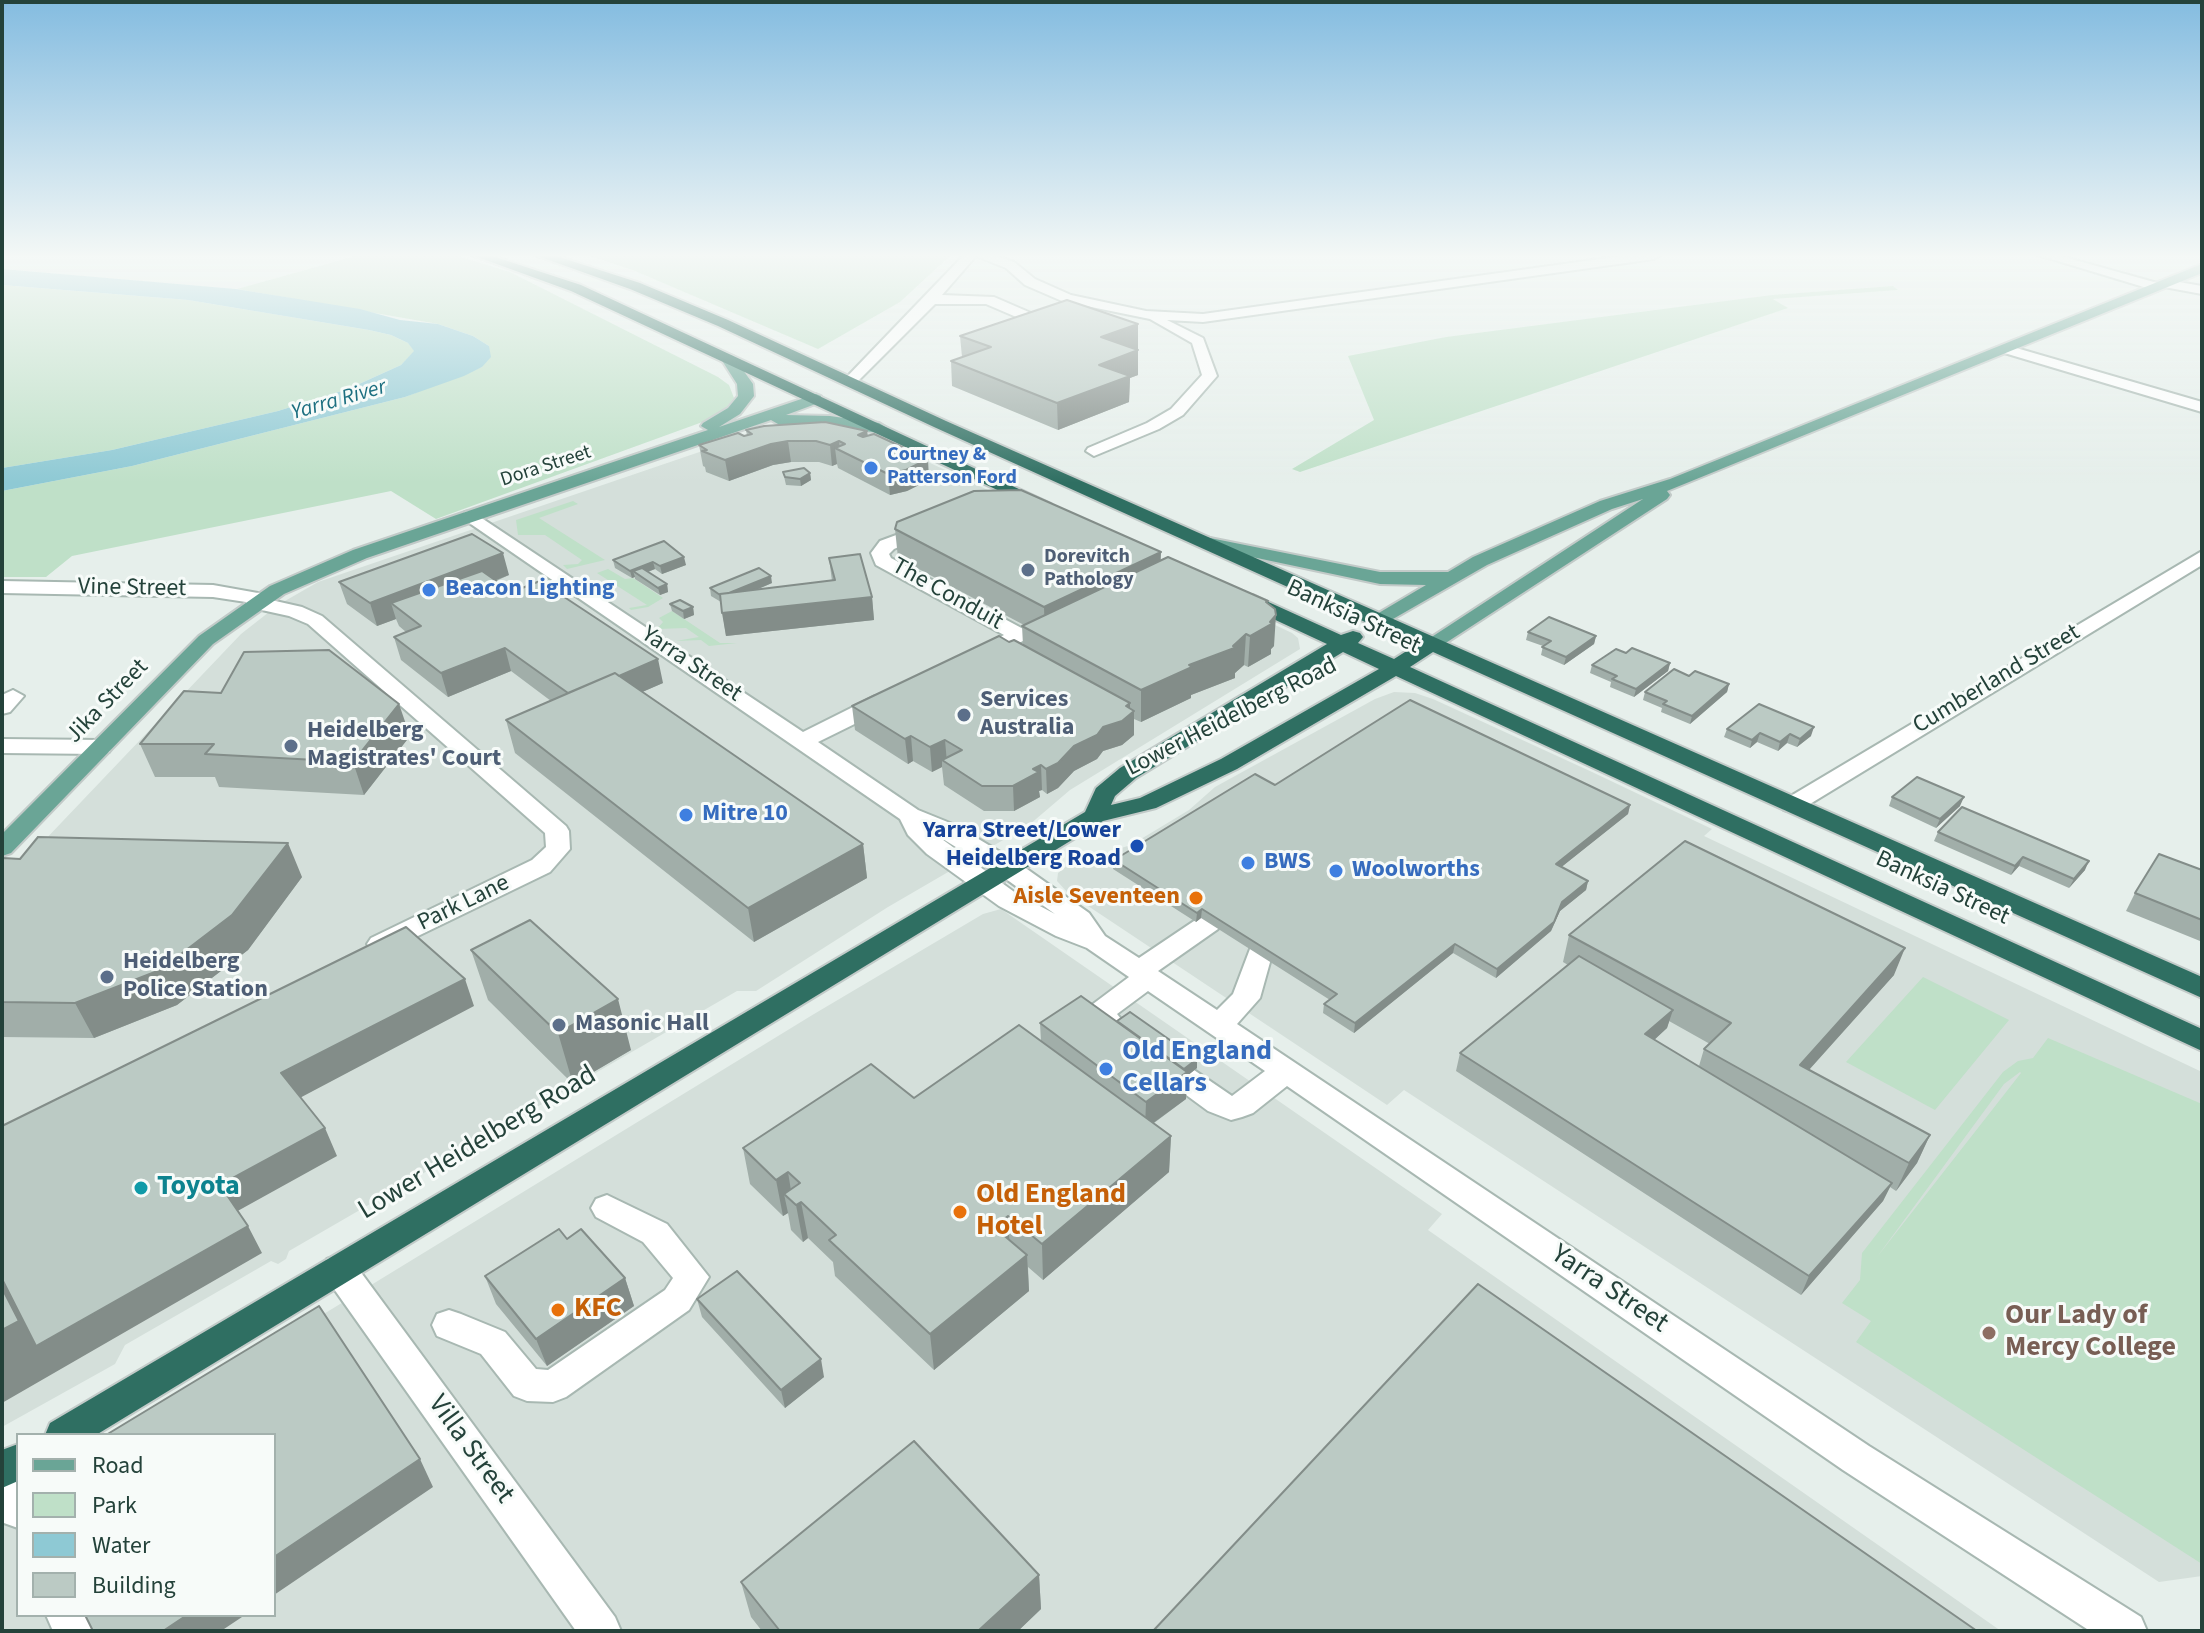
<!DOCTYPE html>
<style>
body{margin:0}
#map{position:relative;width:2204px;height:1633px;overflow:hidden;background:#e6efeb;font-family:"Source Sans 3",sans-serif}
canvas{display:block}
.frame{position:absolute;inset:0;border:4px solid #24423a;pointer-events:none}
.legend{position:absolute;left:16px;top:1433px;width:260px;height:184px;box-sizing:border-box;background:#f7fbf9;border:2px solid #a3b1ad;margin:0;padding:10px 14px;list-style:none;font-size:24px;color:#24423a}
.legend li{display:flex;align-items:center;gap:16px;height:40px}
.legend b{width:40px;border:2px solid #a3b1ad}
</style>
<div id="map">
<canvas width="2204" height="1633"></canvas>
<div class="frame"></div>
<ul class="legend">
<li><b style="height:10px;background:#6aa596"></b>Road</li>
<li><b style="height:22px;background:#bfe0c8"></b>Park</li>
<li><b style="height:22px;background:#8ec9d4"></b>Water</li>
<li><b style="height:22px;background:#bbcac4"></b>Building</li>
</ul>
</div>
<script>
const ctx = document.querySelector('canvas').getContext('2d');
ctx.lineJoin = 'round';
function fillPath(path, color) {
  ctx.fillStyle = color;
  ctx.fill(path, 'evenodd');
}
function shape(rows) {
  const path = new Path2D();
  for (const r of rows) {
    path.moveTo(r[0], r[1]);
    for (let i = 2; i < r.length; i += 2) path.lineTo(r[i], r[i + 1]);
  }
  return path;
}
function stroke(path, color, width, dash) {
  ctx.strokeStyle = color;
  ctx.lineWidth = width;
  ctx.lineCap = dash ? 'butt' : 'round';
  ctx.setLineDash(dash || []);
  ctx.stroke(path);
}
function write(font, color, halo, rows, align = 'center') {
  ctx.font = font + ' "Source Sans 3",sans-serif';
  ctx.lineWidth = 6;
  ctx.setLineDash([]);
  ctx.textBaseline = 'middle';
  ctx.strokeStyle = halo;
  ctx.fillStyle = color;
  for (const [text, x, y, turn = 0] of rows) {
    ctx.save();
    ctx.translate(x, y);
    ctx.rotate((+turn || 0) * Math.PI / 180);
    ctx.textAlign = isNaN(turn) ? turn : align;
    if (halo) ctx.strokeText(text, 0, 0);
    ctx.fillText(text, 0, 0);
    ctx.restore();
  }
}
fillPath(shape([
 [860,430,1292,633,1298,638,1300,649,1070,790,1029,825,888,907,756,991,737,991,473,1144,469,1151,460,1152,289,1251,286,1259,278,1264,271,1261,125,1345,115,1364,2,1427,2,885,241,634,278,605,318,582,761,431],
 [1394,692,1415,693,1433,699,1592,772,1712,829,1704,836,2202,1072,2202,1576,2159,1582,1404,1090,1387,1105,1067,892,1057,881,1058,873,1069,864,1131,845,1189,810,1215,787,1375,699],
 [1001,909,1442,1214,1428,1230,2001,1631,2,1631,2,1511,18,1501,18,1615,274,1615,274,1435,126,1435,814,1014,983,914]
]), '#d4dfda');
fillPath(shape([
 [359,255,455,255,510,272,718,377,729,385,734,398,725,409,708,420,436,519,391,491,72,556,46,577,2,577,2,491,132,466,405,397,482,367,489,346,473,336,438,324,237,289],
 [588,255,951,255,900,302,818,349,635,271],
 [2,285,188,300,369,330,391,335,408,343,415,351,401,365,348,389,278,411,112,450,2,468],
 [1893,286,1898,290,1773,299,1788,308,1300,472,1292,469,1374,420,1348,356,1446,337,1772,295],
 [573,501,578,504,539,518,605,560,567,569,563,565,578,564,582,560,545,535,518,535,516,520],
 [608,569,625,579,633,578,663,598,648,607,631,610,629,608,647,605,597,573],
 [672,611,720,643,737,643,709,646,701,640,676,641,699,637,686,628,657,629,663,622,659,618],
 [1923,977,2009,1020,1935,1110,1846,1062],
 [2048,1038,2202,1104,2202,1564,1856,1342,1871,1321,1842,1303,1860,1280,1862,1253,2003,1072,2018,1061,2033,1058],
 [2020,1072,2021,1073,1877,1257,2004,1084]
]), '#bfe0c8');
fillPath(shape([
 [2,269,236,289,360,309,400,320,438,324,473,336,489,346,491,357,482,367,464,376,405,397,132,466,2,491,2,468,112,450,278,411,348,389,401,365,414,351,408,343,391,335,369,330,188,300,2,285]
]), '#8ec9d4');
const minor = shape([
 [964,255,993,255,1014,262,1035,279,1071,295,1146,311,1203,314,1629,255,1660,255,1654,259,1203,322,1167,320,1203,338,1217,376,1183,415,1159,429,1094,456,1086,451,1088,448,1147,423,1171,409,1202,375,1192,343,1150,319,1062,301,1025,285,1006,268,976,256,942,295,994,297,1031,313,1031,319,1021,319,986,304,935,304,855,384,845,384,843,381,964,255],
 [2038,255,2057,255,2161,284,2167,280,2202,286,2202,294,2164,287,2157,291,2038,255],
 [2006,345,2202,402,2202,412,2001,352,2001,346,2006,345],
 [471,511,803,732,875,696,891,696,894,701,891,706,818,742,918,810,955,825,1017,862,1089,913,1105,936,1139,958,1200,917,1209,914,1218,917,1222,923,1218,929,1158,971,1217,1010,1233,994,1250,949,1259,946,1268,949,1272,955,1260,998,1237,1024,1869,1446,2141,1617,2147,1631,2090,1631,1843,1470,1287,1086,1253,1113,1242,1117,1231,1120,1208,1111,1174,1086,1169,1078,1174,1070,1184,1067,1194,1070,1232,1096,1265,1071,1148,991,1117,1014,1130,1030,1126,1037,1116,1040,1106,1037,1094,1026,1089,1011,1093,1004,1129,977,1087,948,1056,936,999,906,927,854,908,835,900,819,465,520,462,516,465,512,471,511],
 [935,834,999,874,1055,914,1017,894,935,834],
 [926,524,935,529,932,533,894,549,889,554,891,558,1027,631,1030,635,1027,639,984,660,970,660,967,656,970,652,1004,635,876,565,871,553,880,541,926,524],
 [2202,551,2202,565,1800,810,1792,812,1784,810,1780,805,1784,800,2202,551],
 [2,581,213,585,269,595,271,600,302,607,322,616,566,826,569,831,570,849,550,872,389,950,380,953,371,950,367,944,371,938,532,860,546,847,545,833,308,624,289,616,248,607,246,602,213,597,2,593,2,581],
 [13,690,24,696,10,712,2,714,2,695,13,690],
 [2,739,101,740,109,742,112,747,109,752,101,754,2,753,2,739],
 [607,1195,667,1224,709,1277,689,1310,566,1397,553,1402,527,1401,514,1396,481,1354,437,1336,432,1325,437,1314,449,1310,461,1314,505,1332,536,1369,548,1370,665,1290,673,1278,643,1242,596,1217,591,1208,596,1199,607,1195],
 [339,1255,351,1259,615,1617,621,1631,576,1631,327,1279,322,1269,327,1259,339,1255],
 [2,1458,15,1463,18,1469,18,1528,4,1523,2,1518,2,1458],
 [46,1615,88,1615,94,1631,53,1631,46,1615]
]);
const major = shape([
 [2202,264,2202,273,1667,491,1670,495,1667,499,1438,648,1431,650,1421,644,1643,499,1612,509,1487,565,1379,627,1369,621,1372,617,1426,585,1380,584,1205,547,1196,542,1205,537,1380,572,1448,572,1473,557,1600,501,1670,479,2202,264],
 [728,355,733,356,753,384,754,396,740,414,719,427,816,394,821,396,821,402,786,415,830,416,879,423,887,428,879,433,830,426,778,424,771,420,367,558,284,594,213,644,11,853,2,856,2,834,199,636,270,586,353,550,708,430,701,426,703,423,728,408,738,396,737,384,721,359,728,355]
]);
const highway = shape([
 [472,255,489,255,581,285,1051,504,1048,508,1036,508,571,291,472,255],
 [535,255,553,255,640,283,728,320,946,421,2202,977,2202,998,1433,652,1410,667,2202,1029,2202,1051,1396,676,1237,769,1156,808,1103,821,96,1435,45,1435,50,1423,1085,812,1096,788,1120,768,1327,644,1239,603,1236,599,1239,595,1253,595,1341,635,1353,631,1360,633,1363,637,1358,643,1394,659,1416,645,934,427,718,326,630,289,535,255],
 [1343,652,1379,669,1221,759,1140,798,1111,805,1115,796,1136,778,1343,652],
 [18,1444,18,1481,2,1488,2,1450,18,1444]
]);
stroke(minor, '#a8b8b2', 4);
stroke(major, '#c2cac8', 4);
stroke(highway, '#c2cac8', 4);
fillPath(minor, '#fff');
fillPath(major, '#6aa596');
fillPath(highway, '#2f6f62');
fillPath(shape([
 [1138,324,1138,349,1136,349,1138,350,1138,375,1130,378,1129,402,1058,430,952,386,951,361,962,357,960,336],
 [746,430,867,431,868,436,929,480,907,491,890,495,838,468,837,464,832,466,819,462,791,462,773,465,729,481,706,472,705,467,703,466,699,445,747,436],
 [783,472,810,473,811,480,801,486,786,485],
 [895,529,1161,560,1268,604,1274,646,1271,649,1271,654,1248,667,1244,665,1235,673,1235,678,1191,695,1191,698,1141,722,1134,719,1134,735,1122,745,1103,751,1097,759,1074,771,1058,788,1047,794,1042,790,1039,791,1040,797,1014,811,984,811,944,785,942,767,932,772,913,761,908,764,855,730,852,706,1009,642,1023,645,1022,626,1024,625,898,558],
 [664,541,686,565,662,574,655,569,648,572,667,584,668,592,660,595,635,579,635,577,632,578,615,568,613,560],
 [829,558,872,597,874,620,726,636,721,602,711,596,710,588,772,583,758,589,832,581],
 [509,575,496,581,512,592,663,683,642,692,863,844,867,878,754,942,515,753,506,720,551,701,511,671,448,697,401,660,394,637,406,632,399,626,396,619,377,626,347,604,339,582],
 [670,604,693,607,694,615,684,619,672,611],
 [1528,632,1596,636,1594,644,1564,665,1541,655,1543,646,1526,640],
 [1626,653,1670,663,1668,671,1634,697,1610,687,1611,682,1590,673,1592,665],
 [1689,676,1729,684,1727,692,1690,724,1661,712,1662,708,1643,700,1645,692],
 [221,693,410,736,364,795,219,787,215,777,155,777,140,744],
 [1727,729,1811,736,1797,747,1787,743,1778,751,1757,742,1750,748,1724,737],
 [1275,785,1630,805,1628,814,1561,867,1588,881,1586,890,1560,911,1551,931,1496,978,1453,953,1354,1033,1323,1013,1324,1004,1330,1000,1201,918,1196,922,1113,869,1114,860],
 [1892,797,1960,806,1936,828,1889,806],
 [1938,832,2085,870,2069,888,2019,866,2011,875,1934,841],
 [2,859,302,877,248,950,177,1005,94,1038,2,1037],
 [2202,870,2202,939,2200,941,2126,911,2135,893],
 [1569,935,1894,975,1809,1070,1930,1135,1917,1163,1896,1191,1890,1187,1883,1201,1801,1295,1456,1071,1460,1053,1568,965,1563,962],
 [1669,1021,1710,1044,1704,1049,1699,1066,1654,1040,1667,1028],
 [471,950,631,1050,573,1084,488,1000],
 [1117,1021,1197,1068,1187,1076,1186,1099,1154,1123,1171,1136,1169,1172,1043,1280,1028,1267,1029,1291,934,1370,835,1276,833,1262,808,1238,803,1242,791,1230,788,1213,783,1216,750,1184,743,1148,914,1098,1041,1041,1040,1023],
 [567,1239,625,1278,634,1306,547,1366,496,1304,485,1276],
 [697,1299,824,1377,785,1408,702,1317],
 [1039,1575,1041,1609,1018,1631,762,1631,751,1617,741,1582]
]), '#a1aea9');
fillPath(shape([
 [1138,324,1138,349,1101,362,1101,337],
 [1138,350,1138,375,1130,378,1129,402,1058,430,1057,403,1099,365],
 [867,431,869,451,858,435],
 [788,441,791,462,773,465,729,481,725,460,771,444],
 [839,441,840,450,835,448,837,464,832,466,830,445],
 [928,459,929,480,907,491,890,495,888,474],
 [810,473,811,480,801,486,800,479],
 [1161,552,1160,581,1045,637,1044,607],
 [503,553,509,575,406,615,391,603,396,619,377,626,370,603],
 [684,557,686,565,662,574,660,566],
 [653,562,655,569,639,575,633,571,635,577,632,578,630,571],
 [771,576,772,583,723,604,721,596],
 [667,584,668,592,660,595,658,588],
 [872,597,874,620,726,636,722,613],
 [1268,601,1266,627,1276,615,1274,646,1271,649,1271,654,1248,667,1250,636,1266,602],
 [693,607,694,615,684,619,683,611],
 [1246,634,1244,665,1235,673,1235,678,1191,695,1191,698,1141,722,1141,690,1189,665,1233,646],
 [1596,636,1594,644,1564,665,1566,657],
 [505,648,511,671,448,697,441,673],
 [658,659,663,683,578,720,572,696],
 [1670,663,1668,671,1634,697,1636,689],
 [1729,684,1727,692,1690,724,1692,716],
 [1130,703,1130,714,1134,711,1134,735,1122,745,1103,751,1097,759,1074,771,1058,788,1047,794,1046,769],
 [399,704,410,736,364,795,353,762],
 [1814,727,1811,736,1797,747,1800,739],
 [1760,733,1757,742,1750,748,1752,740],
 [1790,734,1787,743,1778,751,1780,742],
 [911,736,913,761,908,764,905,739],
 [945,740,947,763,942,760,942,767,932,772,930,747],
 [1041,765,1042,790,1039,791,1040,797,1014,811,1013,786,1033,769],
 [1964,797,1960,806,1936,828,1940,819],
 [1630,805,1628,814,1554,873,1556,864],
 [288,843,302,877,248,950,177,1005,94,1038,75,1003],
 [863,844,867,878,754,942,748,908],
 [2023,857,2019,866,2011,875,2015,866],
 [2089,861,2085,870,2069,888,2074,879],
 [1588,881,1586,890,1560,911,1551,931,1496,978,1497,969,1562,902],
 [1202,909,1201,918,1196,922,1197,913],
 [1455,944,1453,953,1354,1033,1355,1023],
 [1905,948,1894,975,1789,1092,1800,1065],
 [465,979,474,1006,294,1101,281,1073],
 [618,999,631,1050,573,1084,558,1033],
 [1673,1010,1667,1028,1640,1053,1645,1034],
 [1197,1059,1197,1068,1187,1076,1186,1099,1145,1129,1146,1102,1171,1078],
 [325,1128,337,1156,234,1213,220,1185],
 [1930,1135,1917,1163,1896,1191,1909,1163],
 [1171,1136,1169,1172,1043,1280,1042,1244],
 [788,1172,793,1203,784,1194,788,1213,783,1216,776,1180],
 [1892,1183,1883,1201,1801,1295,1809,1276],
 [801,1202,808,1238,803,1242,796,1205],
 [1008,1216,1010,1252,994,1227],
 [248,1226,262,1253,2,1403,2,1270],
 [1027,1255,1029,1291,934,1370,930,1334],
 [625,1278,634,1306,547,1366,536,1339],
 [821,1359,824,1377,785,1408,781,1390],
 [420,1459,433,1487,274,1595,274,1557],
 [1039,1575,1041,1609,1018,1631,978,1631],
 [187,1615,245,1615,221,1631,163,1631]
]), '#838d89');
const building = shape([
 [1067,300,1138,324,1101,337,1138,350,1099,365,1130,376,1057,403,951,361,991,347,960,336,1067,300],
 [825,422,867,431,858,435,863,437,874,434,928,459,906,470,888,474,835,448,845,444,839,441,830,445,816,441,788,441,771,444,725,460,702,451,707,450,699,445,738,433,744,436,752,434,746,430,764,426,825,422],
 [804,468,810,473,800,479,785,477,783,472,804,468],
 [1021,490,1161,552,1044,607,895,529,897,522,974,491,1021,490],
 [472,534,503,553,370,603,339,582,472,534],
 [664,541,684,557,660,566,653,562,630,571,613,560,664,541],
 [860,554,872,597,722,613,720,594,835,580,829,558,860,554],
 [1168,557,1268,601,1266,602,1275,609,1276,615,1270,622,1273,623,1250,636,1246,634,1233,646,1237,647,1189,665,1192,667,1141,690,1022,626,1168,557],
 [642,568,667,584,658,588,633,571,642,568],
 [759,568,771,576,729,593,720,594,720,595,710,588,759,568],
 [482,571,512,592,540,581,658,659,619,676,615,673,568,693,505,648,441,673,394,637,421,626,391,603,482,571],
 [680,600,693,607,683,611,670,604,680,600],
 [1549,617,1596,636,1566,657,1542,647,1551,641,1528,632,1549,617],
 [999,636,1009,642,1014,640,1130,703,1126,706,1134,711,1122,721,1103,727,1097,735,1074,746,1058,763,1046,769,1041,765,1033,769,1039,772,1013,786,982,786,942,760,962,750,945,740,930,747,911,736,905,739,852,706,999,636],
 [1632,648,1670,663,1636,689,1612,679,1617,676,1592,665,1616,649,1626,653,1632,648],
 [329,650,399,704,353,762,205,754,214,744,140,744,184,691,221,693,244,652,329,650],
 [1674,669,1689,676,1695,671,1729,684,1692,716,1663,704,1667,701,1645,692,1674,669],
 [615,673,863,844,748,908,506,720,615,673],
 [1410,700,1630,805,1556,864,1588,881,1562,902,1554,922,1497,969,1455,944,1355,1023,1324,1004,1337,994,1202,909,1197,913,1114,860,1255,774,1275,785,1410,700],
 [1759,704,1814,727,1800,739,1790,734,1780,742,1760,733,1752,740,1727,729,1759,704],
 [1917,777,1964,797,1940,819,1892,797,1917,777],
 [1962,807,2089,861,2074,879,2023,857,2015,866,1938,832,1962,807],
 [38,837,288,843,232,915,160,970,75,1003,2,1002,2,859,3,858,20,859,38,837],
 [1685,841,1905,948,1800,1065,1930,1135,1909,1163,1704,1049,1731,1023,1569,935,1685,841],
 [2159,854,2202,870,2202,920,2135,893,2159,854],
 [530,920,618,999,558,1033,471,950,530,920],
 [406,927,465,979,281,1073,325,1128,220,1185,248,1226,36,1346,2,1279,2,1126,406,927],
 [1579,956,1673,1010,1645,1034,1892,1183,1809,1276,1460,1053,1579,956],
 [1081,996,1187,1072,1146,1102,1040,1023,1081,996],
 [1130,1012,1197,1059,1184,1069,1117,1021,1130,1012],
 [1019,1025,1171,1136,1042,1244,1008,1216,994,1227,1027,1255,930,1334,829,1240,836,1235,801,1202,796,1205,784,1194,800,1183,788,1172,776,1180,743,1148,871,1064,914,1098,1019,1025],
 [559,1229,567,1239,581,1229,625,1278,536,1339,485,1276,559,1229],
 [737,1271,821,1359,781,1390,697,1299,737,1271],
 [1478,1284,1977,1631,1153,1631,1478,1284],
 [2,1288,19,1321,2,1330,2,1288],
 [319,1306,420,1459,274,1557,274,1435,106,1435,319,1306],
 [914,1441,1039,1575,978,1631,780,1631,741,1582,914,1441],
 [85,1615,187,1615,163,1631,93,1631,85,1615]
]);
fillPath(building, '#bbcac4');
stroke(building, '#838d89', 2);
const sky = ctx.createLinearGradient(0, 0, 0, 483);
sky.addColorStop(0, '#84bce0');
sky.addColorStop(0.53, '#f4f8f6');
sky.addColorStop(1, '#f4f8f600');
ctx.fillStyle = sky;
ctx.fillRect(0, 0, 2204, 483);
for (const [x, y, r, color] of [
 [871,468,8,"#3f7fe0"],
 [1028,570,8,"#5c6f8a"],
 [429,590,8,"#3f7fe0"],
 [964,715,8,"#5c6f8a"],
 [291,746,8,"#5c6f8a"],
 [686,815,8,"#3f7fe0"],
 [1137,846,8,"#1a4fb4"],
 [1248,863,8,"#3f7fe0"],
 [1336,871,8,"#3f7fe0"],
 [1196,898,8,"#e8710a"],
 [107,977,8,"#5c6f8a"],
 [559,1025,8,"#5c6f8a"],
 [1106,1069,8,"#3f7fe0"],
 [141,1188,8,"#0f9aa8"],
 [960,1212,8,"#e8710a"],
 [558,1310,8,"#e8710a"],
 [1989,1333,8,"#8d6e63"]
]) {
  const dot = new Path2D();
  dot.arc(x, y, r, 0, 2 * Math.PI);
  ctx.fillStyle = color;
  ctx.fill(dot);
  stroke(dot, '#f7fbf9', 3);
}
write('bold 20px', '#366cbe', '#f7fbf9', [
 ["Courtney &",887,456],
 ["Patterson Ford",887,479]
], 'left');
write('20px', '#24423a', '#f7fbf9', [
 ["Dora Street",546,467,-18]
]);
write('bold 20px', '#4e5e75', '#f7fbf9', [
 ["Dorevitch",1044,558],
 ["Pathology",1044,581]
], 'left');
write('italic 22px', '#1c6f80', '#f7fbf9', [
 ["Yarra River",339,401,-16]
]);
write('24px', '#24423a', '#f7fbf9', [
 ["Vine Street",132,589,1],
 ["The Conduit",947,595,29],
 ["Banksia Street",1353,618,25],
 ["Yarra Street",691,665,34],
 ["Cumberland Street",1997,680,-31],
 ["Jika Street",108,702,-46],
 ["Lower Heidelberg Road",1232,718,-27],
 ["Banksia Street",1942,889,25],
 ["Park Lane",464,904,-26]
]);
write('bold 24px', '#366cbe', '#f7fbf9', [
 ["Beacon Lighting",445,590],
 ["Mitre 10",702,815],
 ["BWS",1264,863],
 ["Woolworths",1352,871]
], 'left');
write('bold 24px', '#4e5e75', '#f7fbf9', [
 ["Services",980,701],
 ["Australia",980,729],
 ["Heidelberg",307,732],
 ["Magistrates' Court",307,760],
 ["Heidelberg",123,963],
 ["Police Station",123,991],
 ["Masonic Hall",575,1025]
], 'left');
write('bold 24px', '#164399', '#f7fbf9', [
 ["Yarra Street/Lower",1121,832],
 ["Heidelberg Road",1121,860]
], 'right');
write('bold 24px', '#c56008', '#f7fbf9', [
 ["Aisle Seventeen",1180,898]
], 'right');
write('bold 28px', '#366cbe', '#f7fbf9', [
 ["Old England",1122,1053],
 ["Cellars",1122,1085]
], 'left');
write('28px', '#24423a', '#f7fbf9', [
 ["Lower Heidelberg Road",478,1144,-31],
 ["Yarra Street",1609,1290,34],
 ["Villa Street",470,1450,54]
]);
write('bold 28px', '#0d838f', '#f7fbf9', [
 ["Toyota",157,1188]
], 'left');
write('bold 28px', '#c56008', '#f7fbf9', [
 ["Old England",976,1196],
 ["Hotel",976,1228],
 ["KFC",574,1310]
], 'left');
write('bold 28px', '#785e54', '#f7fbf9', [
 ["Our Lady of",2005,1317],
 ["Mercy College",2005,1349]
], 'left');
</script>
